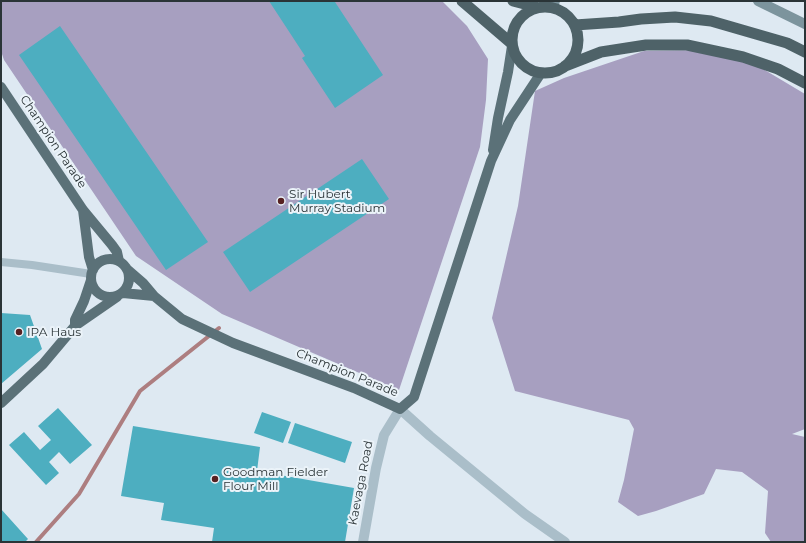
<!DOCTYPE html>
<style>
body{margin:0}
#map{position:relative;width:806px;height:543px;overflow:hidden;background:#dee9f2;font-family:Montserrat,sans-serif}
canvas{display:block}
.frame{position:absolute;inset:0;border:2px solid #2a3437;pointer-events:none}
</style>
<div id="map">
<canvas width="806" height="543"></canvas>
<div class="frame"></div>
</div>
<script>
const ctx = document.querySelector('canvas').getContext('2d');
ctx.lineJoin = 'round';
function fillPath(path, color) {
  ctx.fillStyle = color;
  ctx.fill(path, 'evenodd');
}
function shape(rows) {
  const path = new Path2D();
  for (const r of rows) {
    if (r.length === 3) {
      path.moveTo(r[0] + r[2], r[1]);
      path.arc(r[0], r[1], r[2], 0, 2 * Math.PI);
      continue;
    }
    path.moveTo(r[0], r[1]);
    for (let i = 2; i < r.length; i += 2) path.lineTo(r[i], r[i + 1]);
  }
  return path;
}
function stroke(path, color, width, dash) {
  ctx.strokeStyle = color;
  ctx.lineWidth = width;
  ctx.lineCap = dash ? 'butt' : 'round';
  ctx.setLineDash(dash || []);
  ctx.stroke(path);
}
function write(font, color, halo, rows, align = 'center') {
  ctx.font = font + ' Montserrat,sans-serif';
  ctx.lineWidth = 4;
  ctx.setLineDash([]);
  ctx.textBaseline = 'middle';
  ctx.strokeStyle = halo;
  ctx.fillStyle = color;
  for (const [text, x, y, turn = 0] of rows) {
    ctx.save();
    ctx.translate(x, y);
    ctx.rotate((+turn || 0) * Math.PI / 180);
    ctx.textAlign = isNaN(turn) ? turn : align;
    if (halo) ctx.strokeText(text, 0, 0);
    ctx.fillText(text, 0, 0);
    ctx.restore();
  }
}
fillPath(shape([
 [1,1,442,1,467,26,488,59,486,100,480,147,399,390,222,314,136,256,4,60,1,51],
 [706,50,753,63,805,94,805,429,792,434,805,437,805,542,771,542,765,533,768,491,742,472,716,469,704,494,656,511,638,516,618,502,624,480,634,429,629,420,515,391,492,318,518,206,535,91,564,78,644,51]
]), '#a79fc0');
stroke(shape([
 [36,542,79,494,140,391,219,328]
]), '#ad7e80', 4);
fillPath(shape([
 [269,1,336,1,335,2,383,75,335,108,302,58,305,56],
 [60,26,208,242,166,270,19,55],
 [362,159,389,199,250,292,223,252],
 [1,313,30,315,42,349,1,384],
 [58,408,92,445,70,464,59,452,49,462,59,473,46,485,9,445,24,432,40,450,51,440,38,426],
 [262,412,291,422,283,443,254,433],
 [295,423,352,442,345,463,288,443],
 [133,426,260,447,257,471,354,488,345,542,212,542,214,528,161,520,164,503,121,496],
 [1,509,28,539,25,542,1,542]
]), '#4daec0');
stroke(shape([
 [1,262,32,265,91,274]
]), '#aabec9', 8);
stroke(shape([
 [363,542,376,468,384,435,400,409]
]), '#aabec9', 10);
stroke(shape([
 [400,409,430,436,525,514,565,542]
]), '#aabec9', 10);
stroke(shape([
 [758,1,805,24],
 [552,7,555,1]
]), '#7c949d', 10);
stroke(shape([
 [1,87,83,210,112,245,117,252,119,261],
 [493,150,498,118,508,72,512,46],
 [83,210,89,257,93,270],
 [110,278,19],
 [128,270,143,283,154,296,182,319,233,343,354,388,400,409,414,397,491,161,510,120,541,73],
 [123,293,154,296],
 [75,326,75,320,84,301,91,280],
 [1,403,43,364,75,326,117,297]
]), '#5b7178', 10);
stroke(shape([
 [462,1,511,43],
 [513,1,536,7],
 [545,40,33],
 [575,25,619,22,641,19,675,17,711,21,787,43,805,52],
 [565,66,601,52,646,45,687,45,743,57,778,69,805,83]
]), '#4e6268', 11);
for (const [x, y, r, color] of [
 [281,201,4,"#572122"],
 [19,332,4,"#572122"],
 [215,479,4,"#572122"]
]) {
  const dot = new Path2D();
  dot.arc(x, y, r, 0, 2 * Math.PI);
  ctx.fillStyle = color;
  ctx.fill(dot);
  stroke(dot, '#ebf3f9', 1.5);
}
write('12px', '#2a3437', '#ebf3f9', [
 ["Champion Parade",53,142,56],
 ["Champion Parade",347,373,22],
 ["Kaevaga Road",361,483,-79]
]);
write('12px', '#2a3437', '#ebf3f9', [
 ["Sir Hubert",289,194],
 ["Murray Stadium",289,208],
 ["IPA Haus",27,332],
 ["Goodman Fielder",223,472],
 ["Flour Mill",223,486]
], 'left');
</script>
